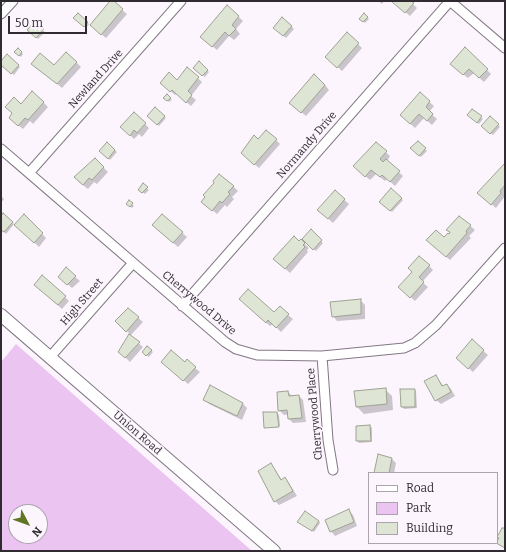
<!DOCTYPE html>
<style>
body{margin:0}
#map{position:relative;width:506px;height:552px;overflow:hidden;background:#fdf5fe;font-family:Bitter,serif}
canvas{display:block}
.frame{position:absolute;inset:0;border:2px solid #2f2b30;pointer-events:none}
.legend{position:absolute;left:368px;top:472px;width:130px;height:72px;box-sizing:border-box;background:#fdf5fe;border:1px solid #aba4ac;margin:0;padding:5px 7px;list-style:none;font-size:12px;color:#2f2b30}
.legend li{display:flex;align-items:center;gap:8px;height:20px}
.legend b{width:20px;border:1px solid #aba4ac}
.north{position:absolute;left:8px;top:504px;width:40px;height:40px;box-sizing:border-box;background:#fdf5fe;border:1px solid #aba4ac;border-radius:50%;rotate:131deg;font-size:11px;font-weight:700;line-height:16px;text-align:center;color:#2f2b30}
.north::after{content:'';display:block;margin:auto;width:14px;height:18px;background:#617524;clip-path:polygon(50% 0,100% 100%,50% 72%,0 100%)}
.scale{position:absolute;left:8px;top:16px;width:79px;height:18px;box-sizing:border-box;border:2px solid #2f2b30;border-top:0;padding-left:5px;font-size:12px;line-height:14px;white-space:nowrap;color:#2f2b30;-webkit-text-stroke:3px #fdf5fe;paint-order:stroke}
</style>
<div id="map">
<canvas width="506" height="552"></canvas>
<div class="frame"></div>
<ul class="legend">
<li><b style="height:5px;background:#fff"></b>Road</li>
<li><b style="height:11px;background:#ebc4f2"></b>Park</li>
<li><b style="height:11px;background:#dfe5d4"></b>Building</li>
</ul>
<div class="north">N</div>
<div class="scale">50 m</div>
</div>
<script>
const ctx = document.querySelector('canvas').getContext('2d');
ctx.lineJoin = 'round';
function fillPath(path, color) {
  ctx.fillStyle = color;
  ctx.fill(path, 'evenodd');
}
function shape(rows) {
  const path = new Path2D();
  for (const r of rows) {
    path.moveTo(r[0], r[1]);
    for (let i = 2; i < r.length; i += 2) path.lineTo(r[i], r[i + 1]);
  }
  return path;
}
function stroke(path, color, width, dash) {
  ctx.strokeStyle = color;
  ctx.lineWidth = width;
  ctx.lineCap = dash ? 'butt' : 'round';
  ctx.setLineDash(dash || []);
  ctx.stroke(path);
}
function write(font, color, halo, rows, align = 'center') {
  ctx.font = font + ' Bitter,serif';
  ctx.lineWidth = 3;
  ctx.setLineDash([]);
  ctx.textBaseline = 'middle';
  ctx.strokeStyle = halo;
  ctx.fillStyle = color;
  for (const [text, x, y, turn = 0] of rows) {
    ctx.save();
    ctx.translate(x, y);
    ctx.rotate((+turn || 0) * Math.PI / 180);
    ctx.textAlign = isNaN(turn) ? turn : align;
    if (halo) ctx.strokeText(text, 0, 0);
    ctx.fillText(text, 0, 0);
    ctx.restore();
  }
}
fillPath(shape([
 [16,344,252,551,1,551,1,362],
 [16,512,40,512,40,536,16,536]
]), '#ebc4f2');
fillPath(shape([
 [111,1,127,14,106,38,95,29],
 [378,1,384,1,382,4],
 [392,1,410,1,417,8,410,16],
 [227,6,243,21,236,29,240,34,234,40,229,36,217,50,206,41],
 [78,15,89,24,86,28,75,18],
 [364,15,369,19,365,23,360,19],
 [283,19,294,29,286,38,274,28],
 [35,22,45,32,38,39,29,30],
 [347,33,362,48,342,71,331,61],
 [465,48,491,74,484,82,474,73,468,78,455,68],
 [18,49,23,54,21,57,15,52],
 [7,55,20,67,14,75,1,64],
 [76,62,81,67,62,88,32,63,54,67],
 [199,63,209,72,205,77,195,68],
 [188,69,202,82,191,96,196,100,191,106,177,94,175,95,166,87,177,81],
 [325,85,329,90,306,116,295,107],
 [420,94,434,106,429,112,437,119,432,125,424,118,415,128,405,119],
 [167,96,172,100,169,102,165,98],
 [43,102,48,107,33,124,30,121,23,129,14,122,21,105],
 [155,108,166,118,159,126,148,116],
 [472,110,483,119,479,124,469,115],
 [134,113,149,128,142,137,139,134,134,139,122,127],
 [490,117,500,127,493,135,482,126],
 [254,136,258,140,276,140,280,144,259,168,246,157,248,146,247,145],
 [418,142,427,151,421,157,412,148],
 [376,143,390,156,387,161,403,176,395,186,387,179,385,181,376,174,370,180,359,171],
 [107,144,117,152,110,160,101,151],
 [95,159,108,172,97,184,94,182,88,189,79,182],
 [505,164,505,196,496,208,483,197],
 [143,185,149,190,145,194,139,190],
 [233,186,238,191,232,197,234,199,227,207,225,205,217,214,207,206],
 [391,189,403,200,392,212,380,202],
 [335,192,349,204,333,223,323,214],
 [1,196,4,199,1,203],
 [129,201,134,206,132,208,127,204],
 [4,214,14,224,6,234,1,229,1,217],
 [24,215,46,238,39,247,16,225],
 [162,215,187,237,178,247,158,230],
 [460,217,475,230,469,236,471,238,450,260,432,245,451,233],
 [311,231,323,243,316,251,303,239],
 [299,243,304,243,309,248,307,250,308,252,290,273,279,263],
 [429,266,433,270,422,282,428,287,415,301,404,291],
 [66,269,80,281,72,288,64,281],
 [35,285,65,297,69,301,62,309],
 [361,301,365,305,365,319,337,321,333,316],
 [244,303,274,313,288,315,293,319,281,332,273,324,270,326],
 [128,309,143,322,130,336,143,347,130,362,124,356,121,347,130,334,117,321],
 [472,341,488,355,473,372,457,358],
 [147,347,153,352,149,357,143,352],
 [185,363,195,368,200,372,188,384,167,366],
 [436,376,444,387,447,385,451,389,455,396,441,404,436,400],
 [211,387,243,404,247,408,242,420,209,404,205,400],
 [385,389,392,396,393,410,364,414,357,407],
 [414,390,416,391,417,408,404,409,402,407],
 [288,392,292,396,299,396,303,400,306,422,293,423,289,419,289,414,284,415,279,410],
 [277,413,279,415,280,426,265,427],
 [370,426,372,428,372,442,359,443,357,441],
 [392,459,396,463,394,473,375,473],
 [271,464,282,480,285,478,289,483,297,496,279,505,275,501],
 [349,511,353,515,357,526,335,536,331,531],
 [319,521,320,523,314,532,300,523]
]), '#0003');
const building = shape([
 [110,1,114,1,123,9,101,35,90,25,110,1],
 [391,1,411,1,414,3,405,13,391,1],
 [227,5,239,16,232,25,236,29,229,36,225,32,212,47,200,37,227,5],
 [78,13,88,22,84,27,73,18,78,13],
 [364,13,368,17,363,22,359,19,364,13],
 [282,17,292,26,283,36,273,28,282,17],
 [35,21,44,29,36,38,27,30,35,21],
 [347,32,359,43,337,68,325,57,347,32],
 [465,47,488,69,479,78,469,69,463,75,450,64,465,47],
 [18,48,22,52,19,56,14,52,18,48],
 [66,52,77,62,57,84,31,64,40,53,54,65,66,52],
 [7,54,19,65,11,74,1,65,1,61,7,54],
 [199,61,208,70,202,76,193,68,199,61],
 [187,67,199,77,188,91,192,95,186,103,172,90,170,92,160,83,169,72,177,80,187,67],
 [314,74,325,85,301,113,289,103,314,74],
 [32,91,44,102,28,120,25,118,18,126,9,118,12,113,5,107,14,97,21,104,32,91],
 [420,92,430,101,426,107,433,114,427,121,419,114,410,124,400,115,420,92],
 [167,94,171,98,167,101,163,98,167,94],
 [155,107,165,116,157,125,147,116,155,107],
 [472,109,482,116,477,123,467,115,472,109],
 [134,112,146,123,137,133,134,130,130,136,120,127,134,112],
 [490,116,499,124,490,134,481,126,490,116],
 [266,130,277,139,254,165,241,153,254,135,258,139,266,130],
 [418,141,426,148,419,156,410,148,418,141],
 [107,142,115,150,108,159,99,151,107,142],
 [376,142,387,151,380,159,383,162,386,159,400,171,390,182,382,175,380,177,371,170,365,177,353,166,376,142],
 [95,158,104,167,92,180,89,178,83,185,74,177,95,158],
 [505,163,505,185,500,191,501,193,491,205,477,193,505,163],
 [219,174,234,186,228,192,230,194,222,203,220,201,212,211,201,202,205,197,203,195,214,183,213,181,219,174],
 [143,183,148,187,142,193,138,190,143,183],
 [391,188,402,198,390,211,379,202,391,188],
 [335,190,345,199,328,219,317,210,335,190],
 [129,200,133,203,130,207,126,204,129,200],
 [3,213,13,222,4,232,1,230,1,216,3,213],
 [24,214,43,233,34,243,14,225,24,214],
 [162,214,183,232,173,243,152,225,162,214],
 [459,216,471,225,466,231,467,233,446,257,426,240,436,230,444,237,448,233,449,234,450,232,446,230,459,216],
 [311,229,322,240,313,250,302,239,311,229],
 [294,236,299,241,301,239,305,243,303,245,305,247,285,269,273,259,294,236],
 [419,256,430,265,419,277,424,282,410,298,398,287,412,272,408,268,419,256],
 [66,267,76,276,67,285,58,277,66,267],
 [42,275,66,296,58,305,34,285,42,275],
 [248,289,274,312,280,306,289,314,276,328,268,320,266,323,239,299,248,289],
 [361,299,361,314,332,317,330,302,361,299],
 [128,308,139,317,126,332,115,321,128,308],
 [129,334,140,342,125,358,118,352,129,334],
 [472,339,484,350,468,369,456,358,472,339],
 [147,346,152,350,146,356,142,352,147,346],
 [171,350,185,362,187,359,196,367,183,381,161,362,171,350],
 [436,375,442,386,447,384,451,392,435,401,424,381,436,375],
 [210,385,243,403,237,416,203,400,210,385],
 [386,388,387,404,356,407,354,391,386,388],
 [400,389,415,389,415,407,401,407,400,389],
 [288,391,289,396,299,395,302,418,288,419,287,410,278,411,277,392,288,391],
 [263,412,277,412,279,427,264,428,263,412],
 [370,425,371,441,356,441,356,426,370,425],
 [378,454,392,458,389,473,374,473,378,454],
 [271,463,281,480,285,477,293,491,274,502,258,471,271,463],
 [349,509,354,522,330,532,325,520,349,509],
 [305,511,319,521,312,531,297,522,305,511],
 [502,528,505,528,505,548,496,543,499,538,497,537,502,528]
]);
fillPath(building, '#dfe5d4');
stroke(building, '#9da292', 1);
const street = shape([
 [450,1,505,48],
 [1,14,13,1],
 [1,149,225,342,236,349,257,355,322,356,404,348,415,343,436,325,505,248],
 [29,173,181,1],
 [182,306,450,1],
 [322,356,328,440,333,470],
 [50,357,133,263]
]);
const secondary = shape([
 [1,315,274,551]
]);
stroke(street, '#837885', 11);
stroke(secondary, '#837885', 14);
stroke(street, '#fff', 9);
stroke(secondary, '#fff', 12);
write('11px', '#2f2b30', '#fdf5fe', [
 ["Newland Drive",96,79,-48],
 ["Normandy Drive",307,145,-49],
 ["High Street",82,302,-49],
 ["Cherrywood Drive",199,303,40],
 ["Cherrywood Place",315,414,-95],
 ["Union Road",137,433,41]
]);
</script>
